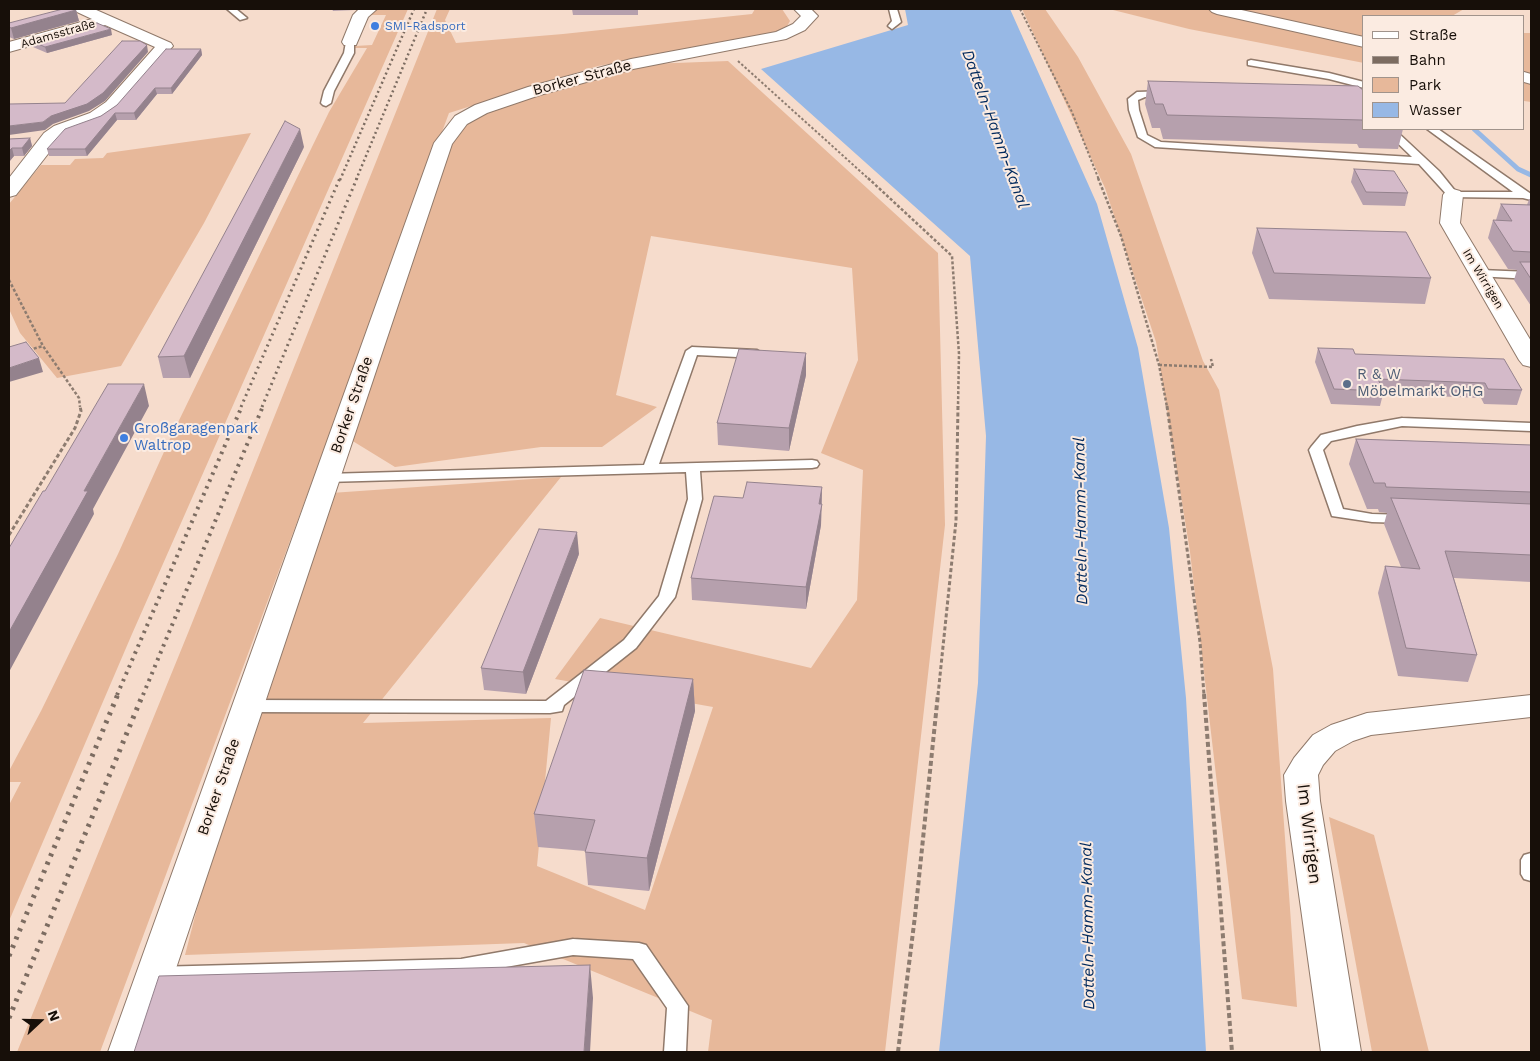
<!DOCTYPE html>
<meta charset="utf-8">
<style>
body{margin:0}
#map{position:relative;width:1540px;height:1061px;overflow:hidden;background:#f6dccc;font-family:"Work Sans",sans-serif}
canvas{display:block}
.frame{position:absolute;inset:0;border:10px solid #170f09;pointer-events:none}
.legend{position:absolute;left:1362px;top:15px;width:162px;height:115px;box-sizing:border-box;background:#fbebe1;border:1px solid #a0938b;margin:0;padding:6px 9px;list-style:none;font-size:15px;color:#170f09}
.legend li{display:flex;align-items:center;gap:10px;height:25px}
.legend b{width:25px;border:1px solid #a0938b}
.north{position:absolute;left:15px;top:996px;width:50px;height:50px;-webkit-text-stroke:4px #fbebe1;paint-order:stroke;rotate:69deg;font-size:14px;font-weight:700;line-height:20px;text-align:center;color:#170f09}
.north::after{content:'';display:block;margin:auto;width:18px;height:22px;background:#170f09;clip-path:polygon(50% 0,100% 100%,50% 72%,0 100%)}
</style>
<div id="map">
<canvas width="1540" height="1061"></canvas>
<div class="frame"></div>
<ul class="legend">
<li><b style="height:6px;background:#fff"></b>Straße</li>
<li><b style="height:6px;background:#7c6c61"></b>Bahn</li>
<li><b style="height:14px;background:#e7b89a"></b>Park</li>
<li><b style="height:14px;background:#97b8e5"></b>Wasser</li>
</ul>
<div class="north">N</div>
</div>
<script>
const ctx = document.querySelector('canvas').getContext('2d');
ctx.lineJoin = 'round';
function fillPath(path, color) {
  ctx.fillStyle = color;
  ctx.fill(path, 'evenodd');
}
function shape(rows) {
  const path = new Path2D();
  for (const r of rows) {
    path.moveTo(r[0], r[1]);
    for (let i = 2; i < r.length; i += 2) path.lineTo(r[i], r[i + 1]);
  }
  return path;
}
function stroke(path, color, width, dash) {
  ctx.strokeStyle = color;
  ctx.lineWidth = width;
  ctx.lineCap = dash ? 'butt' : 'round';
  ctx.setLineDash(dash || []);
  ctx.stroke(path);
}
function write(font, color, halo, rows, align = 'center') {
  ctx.font = font + ' "Work Sans",sans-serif';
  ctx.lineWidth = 4;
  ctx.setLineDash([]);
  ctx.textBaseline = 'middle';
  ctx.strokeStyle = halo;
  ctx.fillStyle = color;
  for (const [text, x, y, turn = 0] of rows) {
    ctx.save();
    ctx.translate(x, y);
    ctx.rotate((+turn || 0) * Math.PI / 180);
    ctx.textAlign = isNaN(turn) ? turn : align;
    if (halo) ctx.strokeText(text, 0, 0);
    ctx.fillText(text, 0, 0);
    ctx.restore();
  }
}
fillPath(shape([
 [375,9,408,9,132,634,9,921,9,805,21,782,9,782,9,771,41,711,118,554,168,443,329,112,367,48,354,48,355,46,372,45,386,15,367,15],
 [437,9,450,9,445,20,456,43,563,34,752,14,755,9,782,9,790,21,786,28,772,34,598,66,449,113,100,1052,17,1052,188,633],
 [1022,9,1045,9,1078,57,1131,154,1203,361,1219,390,1273,669,1297,1007,1242,999,1190,552,1156,342,1105,188],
 [1109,9,1464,9,1452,16,1364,16,1364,63,1189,29],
 [1524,33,1531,33,1531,102,1524,101],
 [728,61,938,253,945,525,885,1052,708,1052,712,1020,524,943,185,955,206,874,331,493,561,477,363,723,551,718,537,866,645,910,713,707,555,679,600,618,811,668,857,600,863,470,821,453,858,360,852,268,651,236,616,395,657,407,602,447,541,447,395,467,351,440,455,134,487,110,649,64],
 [251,133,204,223,121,366,57,378,20,333,9,309,9,204,41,165,70,165,75,159,103,158,107,153],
 [1329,817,1374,835,1429,1052,1372,1052]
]), '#e7b89a');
fillPath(shape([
 [905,9,1010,9,1097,204,1138,348,1169,528,1186,698,1206,1052,939,1052,978,683,986,436,970,256,761,69,908,25]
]), '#97b8e5');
stroke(shape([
 [1474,129,1518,169,1531,175]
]), '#97b8e5', 5);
const lane = shape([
 [227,9,236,9,247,18,240,20,227,9],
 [889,9,897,9,901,22,892,29,888,26,892,21,889,9],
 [350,39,354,42,354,53,334,91,331,103,326,106,323,105,321,103,324,91,344,53,346,42,350,39],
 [1251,60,1329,73,1364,82,1364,88,1329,79,1248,65,1248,61,1251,60],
 [1167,91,1170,92,1170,96,1145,97,1138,100,1139,110,1147,135,1161,142,1412,157,1383,129,1394,129,1439,171,1456,192,1513,192,1427,129,1438,129,1531,194,1531,200,1523,198,1449,197,1419,164,1155,147,1138,137,1129,110,1128,99,1137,92,1167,91],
 [1480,270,1531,272,1531,279,1476,276,1474,274,1476,272,1480,270],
 [692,347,757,350,763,354,757,358,697,355,659,464,812,460,817,461,819,464,817,467,812,468,700,471,702,499,675,597,636,648,564,705,562,711,550,713,247,712,241,710,238,706,241,702,247,700,546,701,624,640,659,596,688,499,686,472,326,482,321,481,319,478,321,475,326,474,644,465,686,351,692,347],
 [1402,418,1531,423,1531,431,1402,426,1331,441,1323,450,1343,509,1372,514,1405,515,1410,516,1412,519,1410,522,1405,523,1372,522,1332,516,1309,450,1311,447,1321,435,1357,426,1402,418],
 [1531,853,1531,881,1524,879,1521,874,1521,860,1524,855,1531,853],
 [573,939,639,943,646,945,688,1006,686,1052,664,1052,667,1008,633,959,573,955,461,975,154,983,147,981,144,975,147,969,154,967,461,959,573,939]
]);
const street = shape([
 [74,9,94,9,171,43,173,46,118,110,102,121,66,134,58,141,16,195,9,197,9,178,44,133,54,126,90,113,106,102,155,47,105,25,9,52,9,42,92,19,77,12,74,9],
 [359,9,377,9,368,17,356,45,344,45,342,42,353,15,359,9],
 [794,9,811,9,818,16,805,30,786,39,633,69,540,95,487,113,467,124,452,144,148,1052,108,1052,434,143,455,116,475,105,528,87,631,59,776,32,793,24,801,16,794,9],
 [1453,189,1460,191,1463,195,1460,223,1531,341,1531,367,1523,365,1519,360,1440,223,1443,195,1446,191,1453,189],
 [1531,695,1531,717,1371,735,1353,741,1335,751,1323,765,1318,775,1320,801,1361,1052,1321,1052,1286,801,1284,775,1294,758,1313,735,1331,725,1367,713,1531,695]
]);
const secondary = shape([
 [1209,9,1237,9,1364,37,1364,47,1217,14,1212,12,1209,9],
 [1524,72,1531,74,1531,84,1524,82,1524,72]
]);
stroke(lane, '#90796a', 3);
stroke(street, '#90796a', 2);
stroke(secondary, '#90796a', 2);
stroke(shape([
 [1020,9,1072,112,1099,180],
 [738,61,870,180]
]), '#8d7c70', 2, [2.5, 2]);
stroke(shape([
 [868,178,952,256,959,354,958,407],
 [1098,178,1121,236,1159,365,1167,407],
 [9,280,43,346,79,398,80,407],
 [29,350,43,346],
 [1159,365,1213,367,1211,359]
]), '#8d7c70', 2.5, [3, 2]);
stroke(shape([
 [1167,406,1200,642,1204,695],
 [9,535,75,428,81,411,80,406],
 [938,695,956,521,958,406]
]), '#8d7c70', 3, [4, 2.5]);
stroke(shape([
 [1204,694,1232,1052],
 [898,1052,915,916,938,694]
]), '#8d7c70', 4, [5, 3]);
fillPath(lane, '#fff');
fillPath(street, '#fff');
fillPath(secondary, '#fff');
stroke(shape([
 [340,180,414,9],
 [356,180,427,9]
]), '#7c6c61', 2.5, [2, 3]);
stroke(shape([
 [241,407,340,178],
 [262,407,357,178]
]), '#7c6c61', 3, [2, 4]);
stroke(shape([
 [117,695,242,406],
 [143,695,263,406]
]), '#7c6c61', 4, [2.5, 5]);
stroke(shape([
 [9,956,118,694],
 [9,1018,143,694]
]), '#7c6c61', 5, [3, 6]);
fillPath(shape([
 [332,9,357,9,355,10,333,11],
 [572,9,665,9,638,10,638,15,573,15],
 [76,10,79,21,14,39,9,37,9,23],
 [112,35,47,53,33,47,32,41],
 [201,49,202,55,172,94,157,94,136,120,117,120,87,156,49,156,47,149,101,116],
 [1148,81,1364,91,1364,129,1403,129,1398,149,1359,148,1357,144,1163,139,1160,128,1152,128,1145,104],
 [30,138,32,146,24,156,14,156,9,162,9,139],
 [304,147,190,378,163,378,158,357],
 [1354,169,1408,193,1405,206,1363,205,1351,182],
 [1529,199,1531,199,1531,306,1514,280,1517,270,1508,269,1488,238,1493,220,1496,220,1501,204,1527,205],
 [1257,228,1431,278,1425,304,1269,299,1252,253],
 [1318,348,1355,354,1522,390,1517,405,1484,404,1481,398,1383,394,1380,406,1331,404,1315,362],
 [806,353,806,375,789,451,718,445,717,423],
 [1356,439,1531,445,1531,582,1454,578,1477,655,1468,682,1398,676,1378,593,1385,566,1401,567,1384,524,1387,513,1379,512,1378,509,1367,509,1349,464],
 [822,487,821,525,806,609,692,600,691,578,743,498],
 [579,554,526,694,484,690,481,668],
 [693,679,695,711,649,891,588,885,585,851,538,847,534,814]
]), '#b6a0ad');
fillPath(shape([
 [76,10,79,21,14,39,11,28],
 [111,29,112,35,47,53,45,47],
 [147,45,148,52,105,101,89,111,53,124,45,130,9,135,9,126,43,122],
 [201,49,202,55,172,94,171,88],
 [155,88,157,94,136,120,134,113],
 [115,113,117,120,87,156,85,149],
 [300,129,304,147,190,378,184,356],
 [30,138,32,146,24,156,22,148],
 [12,148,14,156,9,162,9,151],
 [806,353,806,375,789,451,789,428],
 [39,358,43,372,9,382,9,368],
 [144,384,149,406,93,509,94,514,9,672,9,632,84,491],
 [822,487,821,525,806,609,806,587],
 [577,532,579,554,526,694,523,672],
 [693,679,695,711,649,891,647,858],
 [590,965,593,998,590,1052,584,1052]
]), '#94828d');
const building = shape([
 [63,9,74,9,76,10,11,28,9,27,9,23,63,9],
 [97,23,111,29,45,47,32,41,97,23],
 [122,41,140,41,147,45,103,93,87,104,51,116,43,122,9,126,9,104,65,103,122,41],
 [166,49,201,49,171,88,155,88,134,113,115,113,85,149,47,149,65,129,101,116,117,105,166,49],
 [1148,81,1358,86,1364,91,1364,124,1362,120,1167,115,1163,104,1155,104,1148,81],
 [285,121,300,129,184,356,158,357,285,121],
 [30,138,22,148,12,148,9,151,9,139,30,138],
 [1354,169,1394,171,1408,193,1366,192,1354,169],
 [1501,204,1531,205,1531,252,1513,251,1493,220,1512,221,1501,204],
 [1257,228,1406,232,1431,278,1274,273,1257,228],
 [1520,262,1531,262,1531,279,1520,262],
 [26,342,39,358,9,368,9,346,9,347,26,342],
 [1318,348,1353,349,1355,354,1504,359,1522,390,1488,389,1485,383,1378,379,1383,391,1334,389,1318,348],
 [739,349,806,353,789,428,717,423,739,349],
 [108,384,144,384,84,491,88,491,9,632,9,548,43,491,45,491,108,384],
 [1356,439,1531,445,1531,492,1386,487,1385,483,1374,483,1356,439],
 [747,482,822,487,819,504,822,504,806,587,691,578,714,496,743,498,747,482],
 [1391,498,1531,504,1531,555,1445,551,1477,655,1406,648,1385,566,1420,569,1391,498],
 [539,529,577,532,523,672,481,668,539,529],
 [584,670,693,679,647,858,585,852,595,820,534,814,584,670],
 [590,965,584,1052,134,1052,159,976,590,965]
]);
fillPath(building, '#d4bac9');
stroke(building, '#94828d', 1);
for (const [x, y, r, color] of [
 [375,26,5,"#3f7fe0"],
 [1347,384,5,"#5c6f8a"],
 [124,438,5,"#3f7fe0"]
]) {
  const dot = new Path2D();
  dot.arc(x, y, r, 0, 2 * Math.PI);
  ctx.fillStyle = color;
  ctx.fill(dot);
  stroke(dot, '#fbebe1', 2);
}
write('12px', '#366cbe', '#fbebe1', [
 ["SMI-Radsport",385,26]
], 'left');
write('12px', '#170f09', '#fbebe1', [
 ["Adamsstraße",58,34,-16],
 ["Im Wirrigen",1483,279,59]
]);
write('15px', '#170f09', '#fbebe1', [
 ["Borker Straße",582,78,-15],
 ["Borker Straße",352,405,-71],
 ["Borker Straße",219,787,-71]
]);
write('15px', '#4e5e75', '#fbebe1', [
 ["R & W",1357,375],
 ["Möbelmarkt OHG",1357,392]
], 'left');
write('15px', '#366cbe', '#fbebe1', [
 ["Großgaragenpark",134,429],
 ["Waltrop",134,446]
], 'left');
write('italic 16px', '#00295d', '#fbebe1', [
 ["Datteln-Hamm-Kanal",995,129,70],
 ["Datteln-Hamm-Kanal",1081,521,-91],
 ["Datteln-Hamm-Kanal",1088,926,-91]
]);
write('18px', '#170f09', '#fbebe1', [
 ["Im Wirrigen",1309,834,83]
]);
</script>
